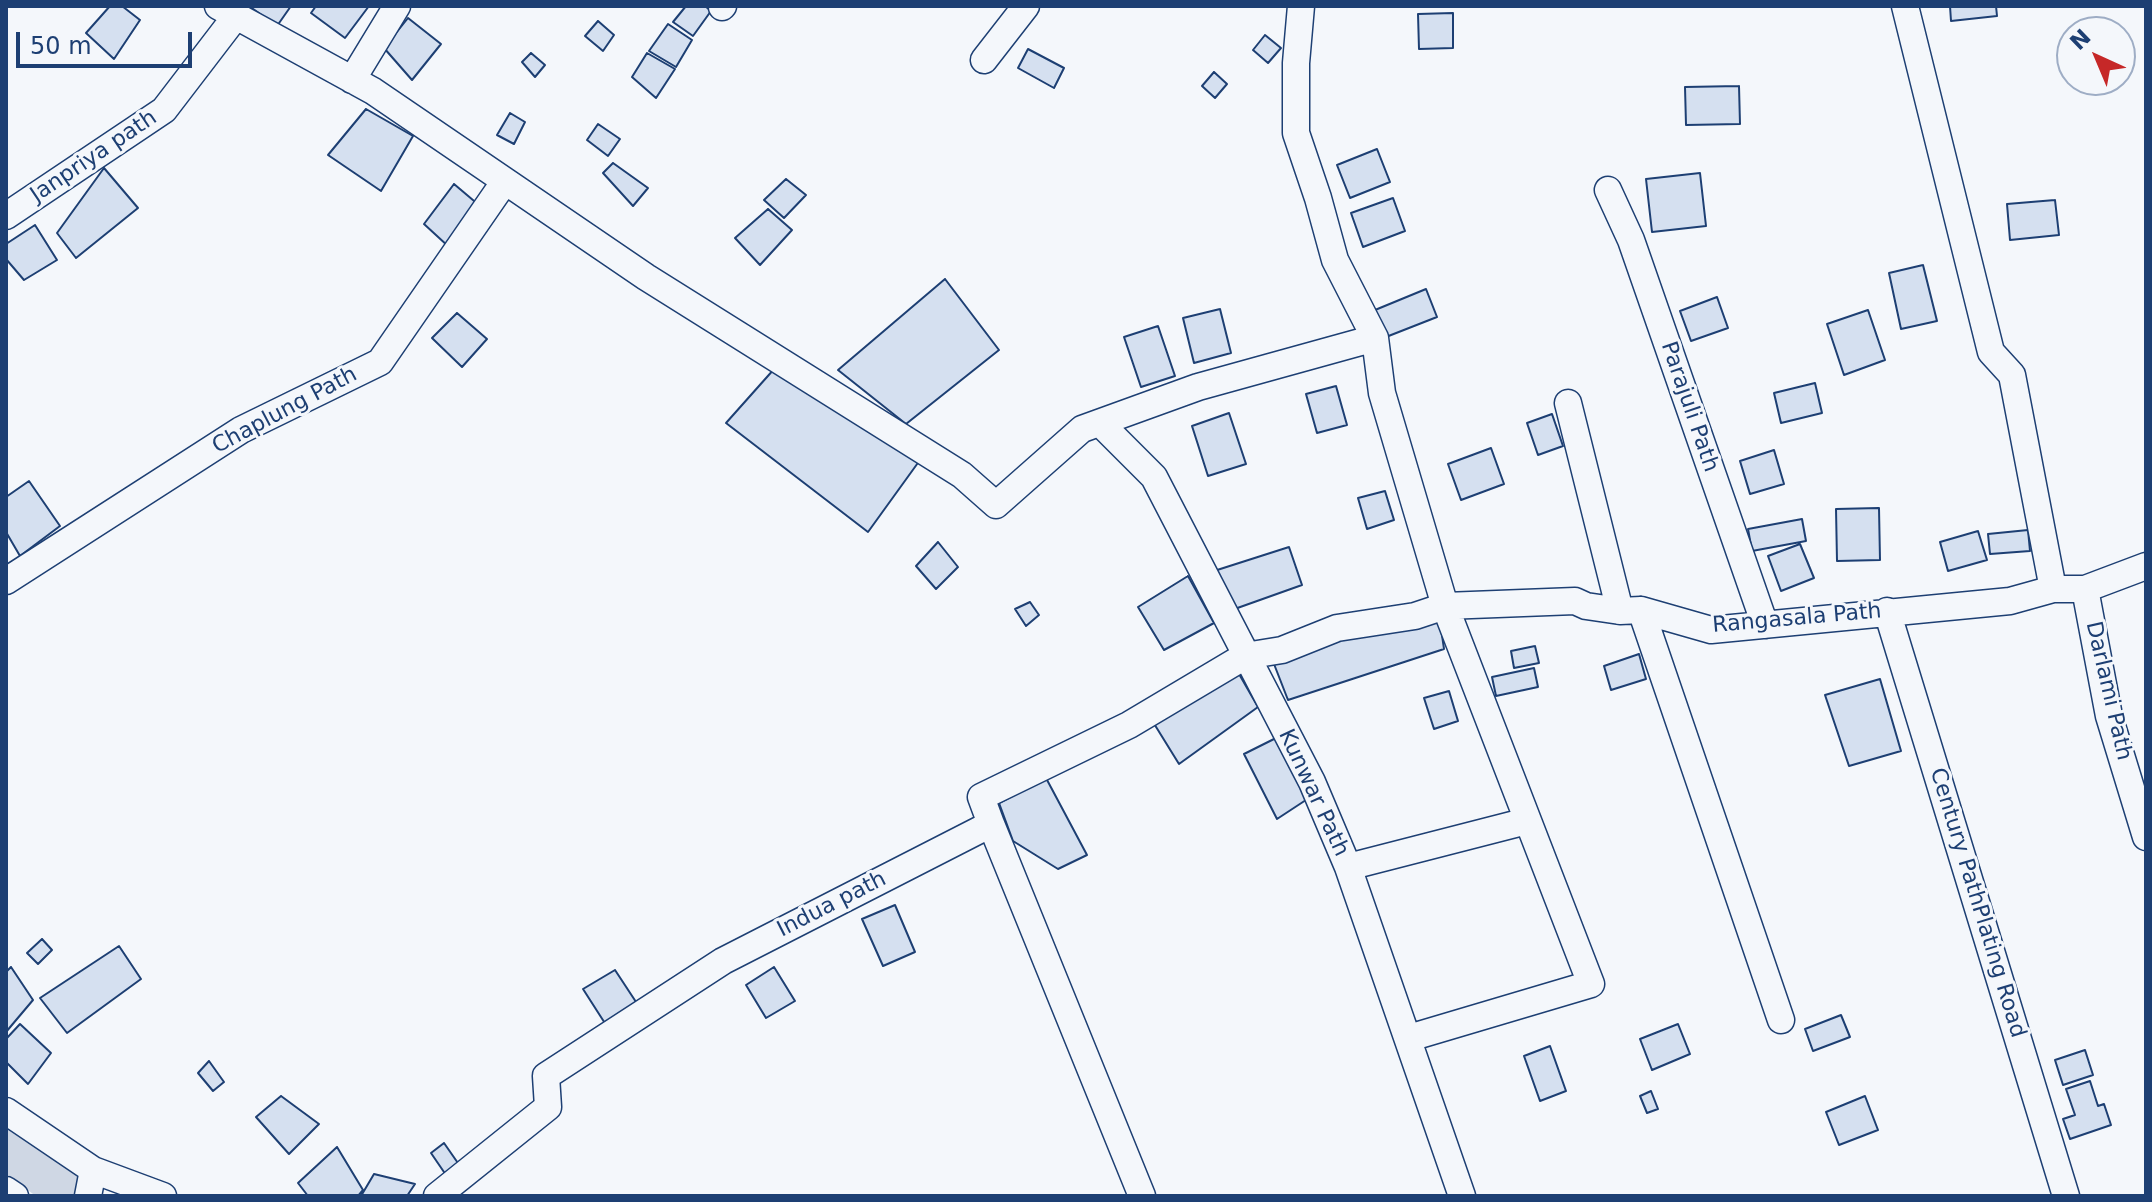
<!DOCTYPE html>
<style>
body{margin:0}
#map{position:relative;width:2152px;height:1202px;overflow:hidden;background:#f4f7fb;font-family:"DejaVu Sans",sans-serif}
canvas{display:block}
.frame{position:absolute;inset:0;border:8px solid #1d3f73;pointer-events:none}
.north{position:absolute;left:2056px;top:16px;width:80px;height:80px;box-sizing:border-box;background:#f4f7fb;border:2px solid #9eadc5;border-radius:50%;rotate:316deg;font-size:22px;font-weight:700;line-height:32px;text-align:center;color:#1d3f73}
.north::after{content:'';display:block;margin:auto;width:28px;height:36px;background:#c62828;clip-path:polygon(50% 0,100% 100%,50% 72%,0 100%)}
.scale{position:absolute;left:16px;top:32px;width:176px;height:36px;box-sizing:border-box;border:4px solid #1d3f73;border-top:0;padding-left:10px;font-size:24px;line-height:28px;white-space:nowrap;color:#1d3f73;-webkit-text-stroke:6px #f4f7fb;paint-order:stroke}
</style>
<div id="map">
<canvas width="2152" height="1202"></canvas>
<div class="frame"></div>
<div class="north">N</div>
<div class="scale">50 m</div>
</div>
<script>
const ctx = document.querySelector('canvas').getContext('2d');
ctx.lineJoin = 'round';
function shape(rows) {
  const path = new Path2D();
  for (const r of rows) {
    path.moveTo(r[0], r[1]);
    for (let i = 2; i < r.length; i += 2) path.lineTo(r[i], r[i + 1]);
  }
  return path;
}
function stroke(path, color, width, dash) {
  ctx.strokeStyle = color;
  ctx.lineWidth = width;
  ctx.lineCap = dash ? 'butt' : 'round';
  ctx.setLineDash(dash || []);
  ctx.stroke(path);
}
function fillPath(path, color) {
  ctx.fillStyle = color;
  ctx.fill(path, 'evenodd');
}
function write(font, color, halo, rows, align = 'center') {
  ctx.font = font + ' "DejaVu Sans",sans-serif';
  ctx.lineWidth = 6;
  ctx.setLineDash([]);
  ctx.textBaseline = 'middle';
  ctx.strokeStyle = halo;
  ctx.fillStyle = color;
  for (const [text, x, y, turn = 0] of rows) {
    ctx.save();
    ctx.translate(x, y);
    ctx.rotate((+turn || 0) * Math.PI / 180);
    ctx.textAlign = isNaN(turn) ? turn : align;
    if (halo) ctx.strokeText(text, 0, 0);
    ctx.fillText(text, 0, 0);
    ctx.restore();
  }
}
stroke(shape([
 [6,1147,69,1195]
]), '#cfd7e4', 42);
const building = shape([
 [110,6,122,6,140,20,114,59,86,33,110,6],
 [249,6,291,6,277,26,249,6],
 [316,6,369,6,345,38,311,13,316,6],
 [686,6,705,6,711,11,693,36,673,22,686,6],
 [1950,6,1996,6,1997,16,1951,21,1950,6],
 [1453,13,1453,48,1419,49,1418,14,1453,13],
 [408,18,441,44,412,80,384,48,408,18],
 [598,21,614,35,603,51,585,36,598,21],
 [668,24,692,40,676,67,649,51,668,24],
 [1265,35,1281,48,1268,63,1253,50,1265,35],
 [1028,49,1064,68,1054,88,1018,68,1028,49],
 [531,53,545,65,535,77,522,62,531,53],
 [647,53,675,69,656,98,632,77,647,53],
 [1214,72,1227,84,1215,98,1202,86,1214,72],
 [1739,86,1740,124,1686,125,1685,87,1739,86],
 [366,109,413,136,381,191,328,155,366,109],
 [510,113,525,122,514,144,497,135,510,113],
 [598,124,620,139,608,156,587,140,598,124],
 [1377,149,1390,182,1350,198,1337,165,1377,149],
 [613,163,648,188,633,206,603,173,613,163],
 [104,168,138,208,76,258,57,233,104,168],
 [1700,173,1706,226,1652,232,1646,179,1700,173],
 [786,179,806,195,784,218,764,200,786,179],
 [454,184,480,206,449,247,424,224,454,184],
 [1393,198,1405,231,1363,247,1351,213,1393,198],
 [2055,200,2059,235,2010,240,2007,204,2055,200],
 [768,209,792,230,760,265,735,238,768,209],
 [35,225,57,260,24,280,6,259,6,244,35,225],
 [1923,265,1937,321,1901,329,1889,273,1923,265],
 [945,279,999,350,906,424,838,370,945,279],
 [1426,289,1437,317,1386,337,1375,310,1426,289],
 [1717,297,1728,328,1691,341,1680,311,1717,297],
 [1220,309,1231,353,1194,363,1183,318,1220,309],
 [1868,310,1885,360,1844,375,1827,324,1868,310],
 [457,313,487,339,462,367,432,338,457,313],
 [1158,326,1175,376,1141,387,1124,337,1158,326],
 [775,368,920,460,868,532,726,423,775,368],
 [1815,383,1822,413,1781,423,1774,393,1815,383],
 [1336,386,1347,425,1317,433,1306,394,1336,386],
 [1229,413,1246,464,1208,476,1192,426,1229,413],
 [1552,414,1563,446,1538,455,1527,423,1552,414],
 [1491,448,1504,484,1461,500,1448,464,1491,448],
 [1774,450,1784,484,1750,494,1740,461,1774,450],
 [29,481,60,526,20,556,6,532,6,497,29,481],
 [1385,491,1394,520,1367,529,1358,498,1385,491],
 [1879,508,1880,560,1837,561,1836,509,1879,508],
 [1802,519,1806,541,1752,551,1748,529,1802,519],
 [2028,530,2030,551,1990,554,1988,534,2028,530],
 [1978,531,1987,560,1948,571,1940,542,1978,531],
 [938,542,958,567,936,589,916,566,938,542],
 [1800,544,1814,578,1781,591,1768,556,1800,544],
 [1289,547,1302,585,1229,611,1214,571,1289,547],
 [1188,576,1214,623,1164,650,1138,607,1188,576],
 [1030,602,1039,615,1026,626,1015,609,1030,602],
 [1439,614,1444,649,1288,700,1274,664,1329,640,1439,614],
 [1535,646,1539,663,1514,668,1511,651,1535,646],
 [1639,654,1646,679,1611,690,1604,666,1639,654],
 [1235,667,1258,707,1179,764,1153,722,1235,667],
 [1534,668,1538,687,1496,696,1492,677,1534,668],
 [1880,679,1901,751,1849,766,1825,695,1880,679],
 [1449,691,1458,721,1434,729,1424,698,1449,691],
 [1278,737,1309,798,1277,819,1244,754,1278,737],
 [1046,778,1087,855,1058,869,1013,841,999,803,1046,778],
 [895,905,915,952,883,966,862,919,895,905],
 [42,939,52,950,38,964,27,953,42,939],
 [119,946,141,979,67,1033,40,998,119,946],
 [11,967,33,1000,6,1032,6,972,11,967],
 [774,967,795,1001,766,1018,746,985,774,967],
 [615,970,640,1008,608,1028,583,989,615,970],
 [1841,1015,1850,1037,1813,1051,1805,1029,1841,1015],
 [20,1024,51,1053,28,1084,6,1062,6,1039,20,1024],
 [1678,1024,1690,1054,1652,1070,1640,1039,1678,1024],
 [1550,1046,1566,1091,1540,1101,1524,1056,1550,1046],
 [2085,1050,2093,1075,2063,1085,2055,1060,2085,1050],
 [209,1061,224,1082,213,1091,198,1073,209,1061],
 [2090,1081,2098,1106,2104,1104,2111,1125,2070,1139,2063,1119,2075,1115,2066,1089,2090,1081],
 [1651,1091,1658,1109,1647,1113,1640,1096,1651,1091],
 [281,1096,319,1124,289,1154,256,1117,281,1096],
 [1865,1096,1878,1130,1839,1145,1826,1112,1865,1096],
 [444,1143,460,1166,446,1175,431,1153,444,1143],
 [337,1147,363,1190,358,1196,308,1196,298,1183,337,1147],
 [374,1174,415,1184,407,1196,361,1196,374,1174]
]);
fillPath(building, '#d5e0f0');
stroke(building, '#1d3f73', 2);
const minor = shape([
 [218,6,373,91,646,277,962,475,996,505,1082,429,1198,387,1375,338],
 [1301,6,1296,63,1296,133,1318,198,1335,260,1375,338,1382,393,1445,606,1591,984,1409,1038],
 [1905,6,1991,352,2012,375,2053,589],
 [722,7,723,6],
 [984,60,1026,6],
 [352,80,397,6],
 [1608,190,1631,240,1765,625],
 [6,216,164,110,236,16],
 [1568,403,1620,611],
 [1100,423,1154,477,1312,782,1348,867,1462,1196],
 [6,581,241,430,380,362,505,181],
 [2085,589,2109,716,2146,837],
 [1641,610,1781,1020],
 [1887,611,2066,1196],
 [991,824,1142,1196],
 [1348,867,1527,821],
 [6,1111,93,1170,163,1196],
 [6,1190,15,1196],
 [88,1196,93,1170],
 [437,1196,548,1107,546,1076,723,961,991,824,981,797,1129,725,1245,656,1282,650,1337,628,1415,616,1445,606,1575,601,1586,606,1620,611,1641,610,1711,630,2010,601,2053,589,2085,589,2146,566]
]);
stroke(minor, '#1d3f73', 29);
stroke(minor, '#f4f7fb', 26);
write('22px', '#1d3f73', '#f4f7fb', [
 ["Janpriya path",94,157,-34],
 ["Parajuli Path",1689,407,71],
 ["Chaplung Path",285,411,-28],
 ["Rangasala Path",1797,619,-5],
 ["Darlami Path",2108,691,77],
 ["Kunwar Path",1313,793,65],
 ["Century PathPlating Road",1977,903,73],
 ["Indua path",832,905,-27]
]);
</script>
